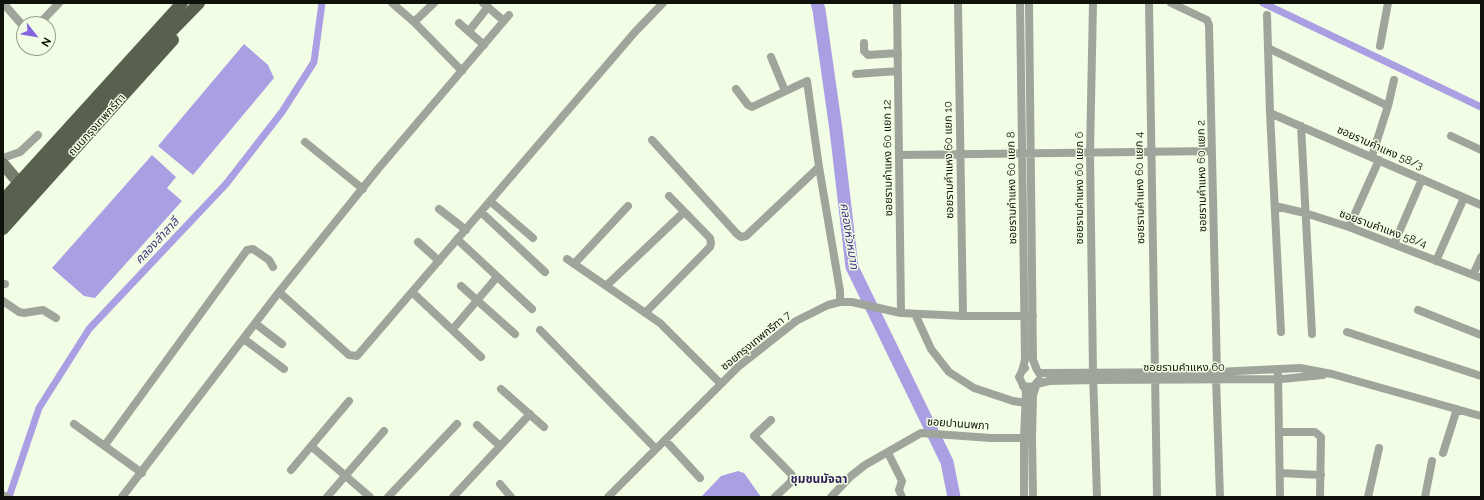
<!DOCTYPE html>
<meta charset="utf-8">
<style>
body{margin:0}
#map{position:relative;width:1484px;height:500px;overflow:hidden;background:#f2fde5;font-family:Raleway,sans-serif}
canvas{display:block}
.frame{position:absolute;inset:0;border:4px solid #0e120a;pointer-events:none}
.north{position:absolute;left:16px;top:16px;width:40px;height:40px;box-sizing:border-box;background:#f2fde5;border:1px solid #979f8d;border-radius:50%;rotate:121deg;font-size:11px;font-weight:700;line-height:16px;text-align:center;color:#0e120a}
.north::after{content:'';display:block;margin:auto;width:14px;height:18px;background:#8365e0;clip-path:polygon(50% 0,100% 100%,50% 72%,0 100%)}
</style>
<div id="map">
<canvas width="1484" height="500"></canvas>
<div class="frame"></div>
<div class="north">N</div>
</div>
<script>
const ctx = document.querySelector('canvas').getContext('2d');
ctx.lineJoin = 'round';
function fillPath(path, color) {
  ctx.fillStyle = color;
  ctx.fill(path, 'evenodd');
}
function shape(rows) {
  const path = new Path2D();
  for (const r of rows) {
    path.moveTo(r[0], r[1]);
    for (let i = 2; i < r.length; i += 2) path.lineTo(r[i], r[i + 1]);
  }
  return path;
}
function stroke(path, color, width, dash) {
  ctx.strokeStyle = color;
  ctx.lineWidth = width;
  ctx.lineCap = dash ? 'butt' : 'round';
  ctx.setLineDash(dash || []);
  ctx.stroke(path);
}
function write(font, color, halo, rows, align = 'center') {
  ctx.font = font + ' Raleway,"Noto Sans Thai",sans-serif';
  ctx.lineWidth = 3;
  ctx.setLineDash([]);
  ctx.textBaseline = 'middle';
  ctx.strokeStyle = halo;
  ctx.fillStyle = color;
  for (const [text, x, y, turn = 0] of rows) {
    ctx.save();
    ctx.translate(x, y);
    ctx.rotate((+turn || 0) * Math.PI / 180);
    ctx.textAlign = isNaN(turn) ? turn : align;
    if (halo) ctx.strokeText(text, 0, 0);
    ctx.fillText(text, 0, 0);
    ctx.restore();
  }
}
fillPath(shape([
 [244,44,268,65,274,78,193,175,158,146],
 [152,155,176,177,167,188,182,201,95,298,84,296,52,268],
 [738,471,744,473,761,497,701,497,721,476]
]), '#aa9fe3');
stroke(shape([
 [1263,3,1481,107],
 [9,497,39,408,89,329,226,184,282,112,314,62,322,3]
]), '#aa9fe3', 7);
stroke(shape([
 [817,3,819,10,836,130,852,267,947,462,954,497]
]), '#aa9fe3', 13);
stroke(shape([
 [3,3,24,27],
 [392,3,414,22,462,71],
 [483,3,504,21],
 [897,3,901,313],
 [958,3,963,316],
 [1020,3,1025,360,1022,371],
 [1029,3,1033,360,1037,370],
 [1093,3,1090,153,1093,373,1097,497],
 [1149,3,1157,497],
 [1171,3,1207,20,1209,25,1217,372,1216,378,1220,497],
 [1267,15,1270,113,1281,332],
 [414,22,434,3],
 [459,23,484,45],
 [39,24,59,3],
 [469,31,488,7],
 [864,43,864,51,868,55,898,53],
 [1380,46,1388,3],
 [1268,48,1388,106],
 [771,57,785,91],
 [856,74,898,71],
 [1270,113,1481,205],
 [1301,126,1312,334],
 [1451,136,1481,150],
 [652,140,737,234,741,237,746,236,819,167,807,81,752,107,748,105,736,89],
 [305,142,363,189],
 [900,155,1212,151],
 [1372,156,1388,106,1394,80],
 [3,158,20,152,38,135],
 [819,167,840,291,840,302],
 [490,201,533,238],
 [1275,206,1305,213,1349,227,1481,278],
 [439,209,466,230],
 [481,212,545,272],
 [1349,227,1379,160],
 [457,239,532,309],
 [418,242,439,261],
 [1394,244,1422,179],
 [567,259,660,323,721,384],
 [1436,261,1464,198],
 [574,264,628,206],
 [1473,275,1481,257],
 [3,284,5,284],
 [461,286,515,334],
 [606,286,684,212],
 [279,292,349,355,357,356,635,32,663,3],
 [412,292,481,357],
 [3,301,19,312,24,313,43,310,56,318],
 [1418,310,1481,335],
 [645,313,710,247,711,243,710,238,669,196],
 [915,314,931,349,949,372,974,388,1013,401,1026,403],
 [256,324,282,344],
 [452,330,497,277],
 [540,330,656,449],
 [1347,332,1481,376],
 [244,339,284,369],
 [1039,373,1217,372,1300,368,1332,374,1481,416],
 [1278,374,1280,497],
 [1037,384,1049,381,1093,380,1282,379,1323,375],
 [1023,386,1033,387,1039,380],
 [501,389,544,427],
 [771,420,754,436,792,475,791,482,775,497],
 [74,424,142,473],
 [477,425,500,446],
 [1279,432,1315,432,1321,437,1320,497],
 [665,440,700,478],
 [105,445,247,250,253,249,269,260,273,267],
 [311,446,370,497],
 [888,453,902,481,899,490,902,497],
 [1443,453,1457,409],
 [291,470,349,401],
 [1280,473,1321,475],
 [500,484,511,497],
 [3,495,7,497],
 [122,497,279,292,378,169,509,15],
 [327,497,384,431],
 [388,497,457,424],
 [453,497,530,414],
 [608,497,739,366,796,321,828,305,840,302,852,302,901,313,963,316,1033,316],
 [831,497,851,476,865,465,921,433,991,438,1032,438],
 [1024,497,1024,438,1026,391,1019,377,1022,371,1025,368],
 [1033,497,1032,438,1033,395,1036,386],
 [1368,497,1379,448],
 [1425,497,1432,461]
]), '#a0a59b', 8);
stroke(shape([
 [3,164,14,177]
]), '#767c6e', 12);
stroke(shape([
 [3,200,182,3],
 [3,213,156,47,199,3],
 [3,229,173,40]
]), '#58604f', 12);
write('11px', '#0e120a', '#f2fde5', [
 ["ถนนกรุงเทพกรีฑา",97,125,-48],
 ["ซอยรามคำแหง 58/3",1380,148,24],
 ["ซอยรามคำแหง 60 แยก 12",888,158,-91],
 ["ซอยรามคำแหง 60 แยก 10",949,160,-91],
 ["ซอยรามคำแหง 60 แยก 2",1202,176,-91],
 ["ซอยรามคำแหง 60 แยก 8",1012,188,-91],
 ["ซอยรามคำแหง 60 แยก 6",1080,188,-90],
 ["ซอยรามคำแหง 60 แยก 4",1140,188,-91],
 ["ซอยรามคำแหง 58/4",1383,229,20],
 ["ซอยกรุงเทพกรีฑา 7",756,341,-39],
 ["ซอยรามคำแหง 60",1184,368],
 ["ซอยปานนพภา",958,424,4]
]);
write('italic 12px', '#483383', '#f2fde5', [
 ["คลองหัวหมาก",849,236,81],
 ["คลองลำสาลี",157,241,-47]
]);
write('bold 12px', '#2e1f59', '#f2fde5', [
 ["ชุมชนมัจฉา",819,479]
]);
</script>
